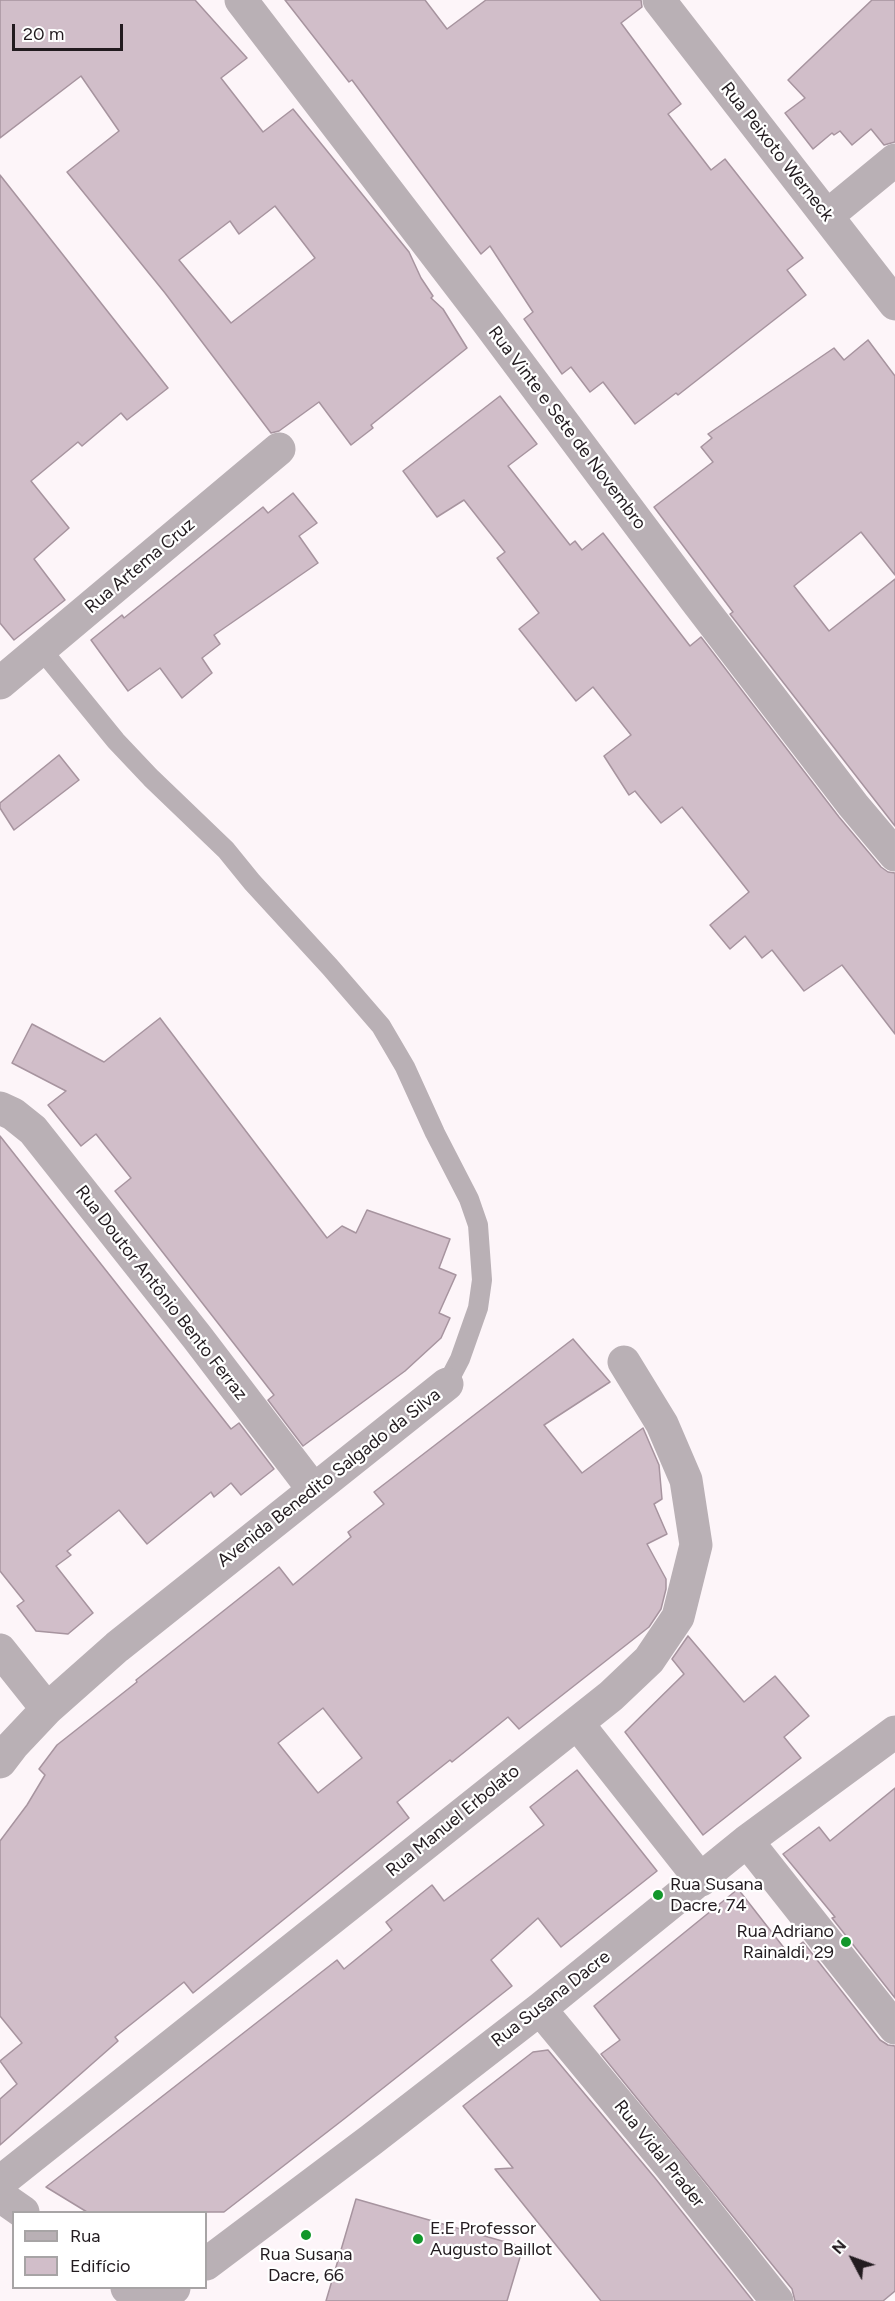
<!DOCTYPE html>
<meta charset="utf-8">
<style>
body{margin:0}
#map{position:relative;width:895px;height:2301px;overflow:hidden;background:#fdf5f9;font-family:Figtree,sans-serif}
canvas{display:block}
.legend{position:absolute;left:12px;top:2211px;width:195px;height:78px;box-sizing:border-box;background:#fff;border:2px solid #a7a4a5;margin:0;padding:8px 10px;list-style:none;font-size:18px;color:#221b1f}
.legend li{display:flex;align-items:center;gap:12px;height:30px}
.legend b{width:30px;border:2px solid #a7a4a5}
.north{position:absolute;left:823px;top:2229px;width:60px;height:60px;-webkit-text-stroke:4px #fff;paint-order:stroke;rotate:311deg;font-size:16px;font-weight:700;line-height:24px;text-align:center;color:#221b1f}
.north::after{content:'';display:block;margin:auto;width:21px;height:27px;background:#221b1f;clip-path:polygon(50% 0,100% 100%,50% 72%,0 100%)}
.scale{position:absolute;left:12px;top:24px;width:111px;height:27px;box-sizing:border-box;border:3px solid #221b1f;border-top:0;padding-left:8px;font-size:18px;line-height:21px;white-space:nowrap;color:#221b1f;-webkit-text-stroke:4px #fff;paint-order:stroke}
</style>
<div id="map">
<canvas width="895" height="2301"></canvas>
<ul class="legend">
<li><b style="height:8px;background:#b9b0b5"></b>Rua</li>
<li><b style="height:16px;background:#d1bec9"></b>Edifício</li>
</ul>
<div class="north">N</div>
<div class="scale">20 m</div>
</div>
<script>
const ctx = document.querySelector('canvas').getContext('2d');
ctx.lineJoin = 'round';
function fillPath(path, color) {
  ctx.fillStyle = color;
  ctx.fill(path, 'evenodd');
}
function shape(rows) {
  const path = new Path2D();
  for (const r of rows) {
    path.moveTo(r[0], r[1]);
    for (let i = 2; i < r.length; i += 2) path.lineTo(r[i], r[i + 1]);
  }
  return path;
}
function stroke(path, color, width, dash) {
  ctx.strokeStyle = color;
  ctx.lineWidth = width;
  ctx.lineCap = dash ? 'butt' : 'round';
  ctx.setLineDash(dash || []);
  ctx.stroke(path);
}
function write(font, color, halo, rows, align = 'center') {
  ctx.font = font + ' Figtree,sans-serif';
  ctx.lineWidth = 4.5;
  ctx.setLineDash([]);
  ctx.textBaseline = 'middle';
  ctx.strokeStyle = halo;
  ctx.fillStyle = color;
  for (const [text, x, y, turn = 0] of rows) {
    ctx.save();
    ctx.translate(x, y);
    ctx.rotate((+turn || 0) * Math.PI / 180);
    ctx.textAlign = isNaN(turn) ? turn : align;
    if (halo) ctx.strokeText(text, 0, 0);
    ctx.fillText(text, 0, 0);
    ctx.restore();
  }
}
const building = shape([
 [0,0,195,0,247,58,221,78,263,132,293,109,409,252,421,278,433,296,431,298,443,309,467,348,371,425,373,428,351,445,319,402,279,431,271,433,165,293,67,172,119,131,81,76,0,138,0,0],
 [275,206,315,258,231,323,179,260,230,221,239,234,275,206],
 [285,0,425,0,447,29,486,0,641,0,642,7,621,23,681,104,668,114,711,170,725,159,803,258,787,270,806,295,678,395,676,393,635,424,603,382,590,392,571,367,562,374,524,319,533,312,490,246,481,254,352,80,349,82,285,0],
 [872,0,895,0,895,142,884,145,871,129,852,145,840,131,834,135,832,133,813,149,785,113,805,98,788,80,872,0],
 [0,175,168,388,127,420,121,413,82,446,78,442,31,481,69,528,34,559,65,600,14,640,0,623,0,175],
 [868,340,895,376,895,575,861,532,794,586,829,631,895,579,895,826,730,614,733,612,654,507,713,462,701,447,712,438,708,434,834,348,844,360,868,340],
 [500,396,537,444,508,466,570,545,575,541,582,550,603,533,690,646,701,637,839,817,881,867,888,872,895,873,895,1034,842,965,804,991,772,950,762,958,745,936,730,949,710,925,749,892,682,807,661,823,635,791,629,795,604,756,631,735,593,687,576,701,519,629,539,613,497,558,505,552,464,500,437,517,403,471,500,396],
 [293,493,317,523,299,536,318,563,214,635,220,644,202,658,212,673,182,698,160,668,128,691,91,640,122,615,124,618,263,507,268,513,293,493],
 [59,755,79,780,14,830,0,808,0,803,59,755],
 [160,1018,327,1238,342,1226,356,1233,367,1210,450,1239,439,1268,456,1275,439,1313,450,1318,441,1338,405,1371,303,1446,268,1400,274,1395,115,1191,131,1178,96,1134,81,1146,48,1105,66,1091,12,1063,32,1024,104,1062,160,1018],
 [0,1136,231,1429,239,1423,274,1469,241,1495,231,1483,214,1497,211,1492,147,1544,119,1510,67,1551,71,1555,56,1566,93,1613,68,1634,36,1631,17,1606,24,1601,0,1571,0,1136],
 [573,1339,610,1382,544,1425,582,1473,643,1428,659,1465,662,1499,654,1504,667,1534,647,1544,666,1579,666,1589,661,1609,649,1627,519,1729,508,1717,452,1762,450,1760,397,1802,409,1818,193,1993,184,1982,115,2037,118,2041,0,2145,0,2099,17,2084,0,2061,22,2043,0,2016,0,1841,27,1805,45,1775,39,1769,57,1745,137,1682,136,1680,279,1567,293,1585,351,1537,348,1532,384,1504,374,1492,573,1339],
 [323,1708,362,1758,318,1793,278,1743,323,1708],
 [688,1636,744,1702,775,1676,809,1716,784,1737,801,1758,703,1835,625,1732,684,1674,672,1659,688,1636],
 [577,1770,657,1871,561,1947,538,1918,491,1960,512,1986,344,2119,224,2212,87,2212,46,2187,337,1960,344,1969,392,1930,386,1922,432,1885,444,1901,544,1825,530,1807,577,1770],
 [895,1788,895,1998,832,1918,835,1917,783,1854,819,1827,830,1841,895,1788],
 [738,1889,788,1953,803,1942,880,2040,888,2045,895,2046,895,2291,883,2301,795,2301,792,2289,601,2054,620,2040,594,2006,738,1889],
 [548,2050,655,2178,753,2301,601,2301,495,2169,513,2168,463,2106,533,2052,548,2050],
 [356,2199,523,2247,507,2301,326,2301,356,2199]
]);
fillPath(building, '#d1bec9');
stroke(building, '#a7949f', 1.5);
stroke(shape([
 [41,649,116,741,151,778,226,850,252,882,330,967,381,1026,405,1067,435,1133,469,1199,478,1225,482,1280,478,1308,460,1359,447,1384]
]), '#b9b0b5', 20);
stroke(shape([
 [241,0,487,321,695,599,853,805,895,855],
 [659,0,895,304],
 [827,216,895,160],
 [0,683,279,449],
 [0,1108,13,1114,33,1130,197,1337,313,1489],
 [0,1650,47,1709],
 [577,1723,701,1880],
 [0,1762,13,1745,47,1709,117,1647,447,1384],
 [747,1841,895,2028],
 [540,2009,670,2166,777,2301],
 [0,2182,611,1696,649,1660,678,1617,696,1545,686,1480,662,1424,624,1362],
 [0,2196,23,2212],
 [206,2264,371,2140,540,2009,747,1841,895,1732],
 [127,2288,146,2301],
 [156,2301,174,2288]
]), '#b9b0b5', 33);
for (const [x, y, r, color] of [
 [658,1895,6,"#12972b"],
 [846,1942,6,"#12972b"],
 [306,2235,6,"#12972b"],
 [418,2239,6,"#12972b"]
]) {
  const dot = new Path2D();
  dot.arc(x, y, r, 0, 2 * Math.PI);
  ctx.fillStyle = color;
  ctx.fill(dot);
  stroke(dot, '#fff', 2);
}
write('18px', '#221b1f', '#fff', [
 ["Rua Peixoto Werneck",777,152,52],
 ["Rua Vinte e Sete de Novembro",567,428,53],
 ["Rua Artema Cruz",140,566,-40],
 ["Rua Doutor Antônio Bento Ferraz",161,1293,52],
 ["Avenida Benedito Salgado da Silva",329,1478,-38],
 ["Rua Manuel Erbolato",453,1821,-39],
 ["Rua Susana Dacre",551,1999,-38],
 ["Rua Vidal Prader",659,2154,51]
]);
write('18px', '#221b1f', '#fff', [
 ["Rua Susana",670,1885],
 ["Dacre, 74",670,1906],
 ["Rua Adriano",834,1932,"right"],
 ["Rainaldi, 29",834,1953,"right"],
 ["E.E Professor",430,2229],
 ["Augusto Baillot",430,2250],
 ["Rua Susana",306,2255,"center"],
 ["Dacre, 66",306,2276,"center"]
], 'left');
</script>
